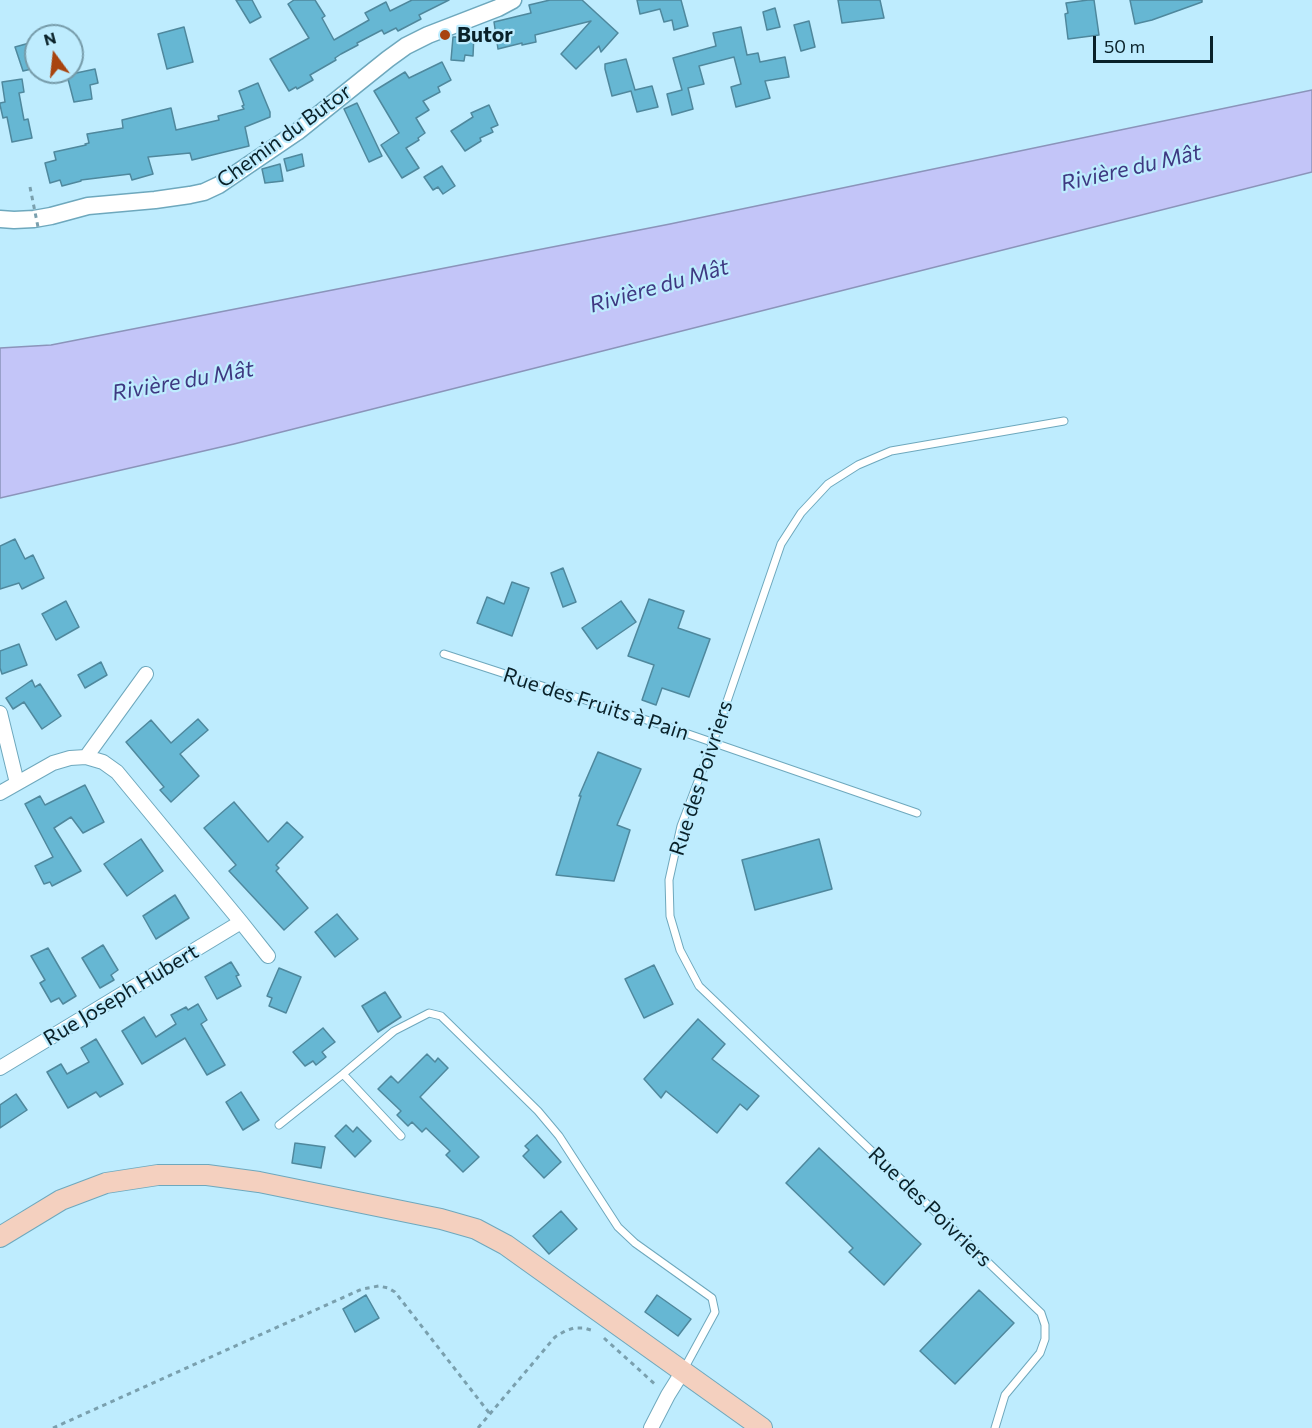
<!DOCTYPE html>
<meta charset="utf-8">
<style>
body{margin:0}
#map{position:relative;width:1312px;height:1428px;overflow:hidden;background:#beecfe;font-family:Commissioner,sans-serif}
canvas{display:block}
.north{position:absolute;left:24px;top:24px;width:60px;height:60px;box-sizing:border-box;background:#beecfe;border:2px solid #769ba9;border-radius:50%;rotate:345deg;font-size:16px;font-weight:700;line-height:24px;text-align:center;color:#092129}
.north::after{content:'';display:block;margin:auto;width:21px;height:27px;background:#a8440f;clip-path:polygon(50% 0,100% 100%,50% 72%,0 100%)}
.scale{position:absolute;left:1093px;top:36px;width:120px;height:27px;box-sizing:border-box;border:3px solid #092129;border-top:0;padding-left:8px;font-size:18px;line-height:21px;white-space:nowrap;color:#092129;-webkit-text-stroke:4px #beecfe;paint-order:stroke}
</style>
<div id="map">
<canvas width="1312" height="1428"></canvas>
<div class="north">N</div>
<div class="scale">50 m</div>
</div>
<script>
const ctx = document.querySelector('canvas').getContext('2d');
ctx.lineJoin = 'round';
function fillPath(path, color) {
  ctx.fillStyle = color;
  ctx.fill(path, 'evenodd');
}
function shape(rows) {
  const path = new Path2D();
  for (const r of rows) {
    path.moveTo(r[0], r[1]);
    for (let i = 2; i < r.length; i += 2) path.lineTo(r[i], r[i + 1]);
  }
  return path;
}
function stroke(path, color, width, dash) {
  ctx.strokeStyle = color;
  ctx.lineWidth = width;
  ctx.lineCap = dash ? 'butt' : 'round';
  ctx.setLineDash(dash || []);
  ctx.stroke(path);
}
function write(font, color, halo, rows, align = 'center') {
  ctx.font = font + ' Commissioner,sans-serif';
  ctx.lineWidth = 4.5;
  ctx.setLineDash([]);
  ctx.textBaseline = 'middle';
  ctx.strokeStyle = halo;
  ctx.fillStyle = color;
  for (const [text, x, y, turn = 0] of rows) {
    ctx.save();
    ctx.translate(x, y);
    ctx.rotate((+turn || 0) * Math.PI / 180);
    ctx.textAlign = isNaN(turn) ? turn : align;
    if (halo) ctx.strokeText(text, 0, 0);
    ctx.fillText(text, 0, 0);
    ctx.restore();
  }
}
const water = shape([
 [1312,90,1312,172,234,444,0,498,0,348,51,345,670,224,1312,90]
]);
fillPath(water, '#c3c5f8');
stroke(water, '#8b94ba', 1.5);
const building = shape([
 [236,0,252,0,261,17,250,23,236,0],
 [294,0,315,0,325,16,322,18,334,40,369,20,365,13,386,2,390,11,412,0,449,0,419,15,421,19,398,31,396,28,384,34,382,30,357,43,358,45,341,54,335,58,336,60,310,75,313,80,297,89,296,87,289,91,270,59,309,38,288,4,294,0],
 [550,0,582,0,618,33,601,52,599,46,576,69,561,54,591,21,535,35,536,42,522,45,522,43,498,49,494,22,531,13,529,5,550,0],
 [637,0,681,0,688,26,674,30,672,20,664,22,660,9,640,14,637,0],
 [838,0,880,0,884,18,842,23,838,0],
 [1088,0,1094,0,1099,35,1068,39,1065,14,1068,13,1066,3,1088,0],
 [1130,0,1202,0,1202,2,1152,20,1135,24,1130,0],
 [775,8,780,27,767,30,763,12,775,8],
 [809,21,815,47,801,51,794,25,809,21],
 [184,27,193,62,167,69,158,34,184,27],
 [741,27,747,55,758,53,760,62,785,57,789,77,765,81,770,98,736,107,731,87,741,84,734,57,699,66,704,84,688,88,693,109,672,115,667,94,682,90,673,58,716,46,713,33,741,27],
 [462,33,474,34,473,56,465,55,464,61,451,60,453,37,459,37,460,34,462,33],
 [33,42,36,56,36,68,23,71,15,47,33,42],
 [626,59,635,90,652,86,658,107,637,112,631,91,612,96,605,69,605,64,626,59],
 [442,62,451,80,438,87,440,92,423,101,429,110,416,118,425,133,418,138,419,140,406,148,419,168,402,178,381,145,399,133,374,91,405,72,409,78,442,62],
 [95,69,98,83,90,85,92,99,74,102,67,75,95,69],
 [22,79,24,92,19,93,24,120,28,119,32,138,12,142,7,117,3,118,0,105,0,103,5,102,2,82,22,79],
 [258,83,270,112,270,117,245,127,249,146,192,160,190,153,148,157,153,174,132,180,130,174,81,180,81,181,62,186,60,180,50,183,45,163,56,160,54,152,86,145,85,144,89,143,87,134,123,128,122,120,171,108,176,130,219,120,218,116,244,109,242,106,244,105,239,91,258,83],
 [357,103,382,156,369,162,344,109,357,103],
 [489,105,498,125,491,128,493,132,480,138,481,141,465,151,451,131,473,117,471,113,489,105],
 [302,154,304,166,287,171,284,159,302,154],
 [280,164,283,181,265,183,262,169,280,164],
 [442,166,455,186,443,194,438,187,433,190,424,177,442,166],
 [15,539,25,559,33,555,44,578,22,589,19,583,0,589,0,546,15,539],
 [563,568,576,602,563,607,551,573,563,568],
 [512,582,529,588,512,636,477,623,487,597,504,604,512,582],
 [649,599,684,611,678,628,710,639,689,697,662,688,656,705,642,700,654,665,628,656,649,599],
 [66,601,79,627,56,640,42,614,66,601],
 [621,601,636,622,597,649,582,628,621,601],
 [19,644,27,665,2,674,0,668,0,651,19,644],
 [101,662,107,675,85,688,78,675,101,662],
 [32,680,35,687,40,684,61,716,42,729,24,702,13,709,6,698,32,680],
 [198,719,208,730,180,754,199,776,171,802,160,790,164,787,126,742,151,720,171,743,198,719],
 [598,752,641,769,617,825,630,830,614,881,556,875,581,796,579,796,598,752],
 [85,785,104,822,83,833,71,817,54,828,81,871,52,886,50,882,44,884,35,866,53,857,25,804,40,796,45,805,85,785],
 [234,802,268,842,287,822,303,837,276,865,279,868,276,871,308,908,284,930,229,871,236,865,204,828,234,802],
 [141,839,163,871,127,896,104,864,141,839],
 [819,839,832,889,755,910,742,860,819,839],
 [175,895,189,918,156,939,143,916,175,895],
 [337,914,358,939,335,957,315,932,337,914],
 [103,945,118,970,111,975,114,980,100,988,82,958,103,945],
 [48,948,76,996,63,1004,59,998,51,1002,40,983,45,980,31,956,48,948],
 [231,962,239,975,236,976,241,986,217,999,205,977,231,962],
 [654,965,673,1004,644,1018,625,979,654,965],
 [279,968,301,977,286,1013,269,1006,272,998,267,996,279,968],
 [385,992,401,1017,378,1032,362,1006,385,992],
 [198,1004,207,1020,201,1024,225,1065,207,1075,185,1038,142,1064,122,1031,144,1017,156,1037,176,1024,171,1015,186,1007,188,1010,198,1004],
 [698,1019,725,1044,712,1059,759,1096,747,1110,740,1104,717,1133,666,1091,661,1098,644,1079,698,1019],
 [323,1028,335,1042,322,1052,326,1057,316,1065,313,1061,305,1066,293,1052,323,1028],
 [96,1039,123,1084,100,1097,96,1092,68,1108,47,1072,61,1064,67,1074,89,1062,81,1048,96,1039],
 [427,1054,435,1062,438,1058,448,1068,420,1097,479,1157,463,1172,446,1155,450,1151,426,1128,422,1132,412,1122,408,1126,397,1115,401,1111,378,1089,391,1076,398,1083,427,1054],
 [241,1092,259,1120,243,1130,226,1102,241,1092],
 [16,1094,27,1110,0,1128,0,1105,16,1094],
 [346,1125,353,1132,357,1127,371,1141,355,1157,335,1136,346,1125],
 [537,1135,561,1162,544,1178,523,1156,529,1150,525,1146,537,1135],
 [295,1143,325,1147,321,1168,292,1163,295,1143],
 [819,1148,921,1244,884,1285,849,1252,853,1248,786,1183,819,1148],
 [561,1211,577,1229,549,1254,533,1236,561,1211],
 [979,1290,1014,1323,955,1384,920,1351,979,1290],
 [366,1295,379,1318,355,1332,343,1309,366,1295],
 [657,1295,691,1319,678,1336,645,1312,657,1295]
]);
fillPath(building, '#66b7d3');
stroke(building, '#4f889d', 1.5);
const service = shape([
 [444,654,671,728,917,813],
 [343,1074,401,1136],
 [279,1125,343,1074,394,1031,429,1013,441,1016,538,1111,559,1136,618,1227,635,1243,712,1298,715,1312,684,1369],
 [995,1428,1005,1395,1040,1353,1045,1339,1045,1325,1041,1313,699,986,680,950,670,916,669,880,681,826,713,742,781,544,801,513,828,484,858,465,891,451,1064,421]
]);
const minor = shape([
 [0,713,17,783],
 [86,757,146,674],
 [0,793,53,763,70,758,86,757,103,762,117,772,241,922,268,956],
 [0,1068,241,922],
 [651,1428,668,1395,683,1371]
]);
const tertiary = shape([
 [0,219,14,220,34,219,51,216,88,206,155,200,190,195,204,192,219,185,297,132,388,59,406,46,428,35,498,8,513,0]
]);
const secondary = shape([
 [0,1237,61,1200,106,1183,158,1175,207,1175,259,1182,441,1219,476,1229,506,1245,762,1428]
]);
stroke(service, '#6ea8bd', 9);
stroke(minor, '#6ea8bd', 16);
stroke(tertiary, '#6ea8bd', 19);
stroke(secondary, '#6ea8bd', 22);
stroke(shape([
 [604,1338,657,1386],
 [53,1428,362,1289,379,1286,388,1288,395,1292,490,1414],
 [478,1428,555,1337,565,1331,574,1328,584,1328,594,1331]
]), '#7aa0ae', 3, [4.5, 4.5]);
stroke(service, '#fff', 7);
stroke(minor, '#fff', 14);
stroke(tertiary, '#fff', 16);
stroke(secondary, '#f4d0bf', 20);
stroke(shape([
 [30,187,38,227]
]), '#7aa0ae', 3, [4.5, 4.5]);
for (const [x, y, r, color] of [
 [445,35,6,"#a8440f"]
]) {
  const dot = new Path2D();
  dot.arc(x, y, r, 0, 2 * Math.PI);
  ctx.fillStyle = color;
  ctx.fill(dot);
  stroke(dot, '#beecfe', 2);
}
write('bold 21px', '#092129', '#beecfe', [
 ["Butor",457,35]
], 'left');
write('21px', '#092129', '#beecfe', [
 ["Chemin du Butor",284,136,-36],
 ["Rue des Fruits à Pain",596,704,18],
 ["Rue des Poivriers",701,778,-72],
 ["Rue Joseph Hubert",121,995,-31],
 ["Rue des Poivriers",930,1207,44]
]);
write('italic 22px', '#3e3881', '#beecfe', [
 ["Rivière du Mât",1131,168,-13],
 ["Rivière du Mât",659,286,-16],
 ["Rivière du Mât",183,381,-10]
]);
</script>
